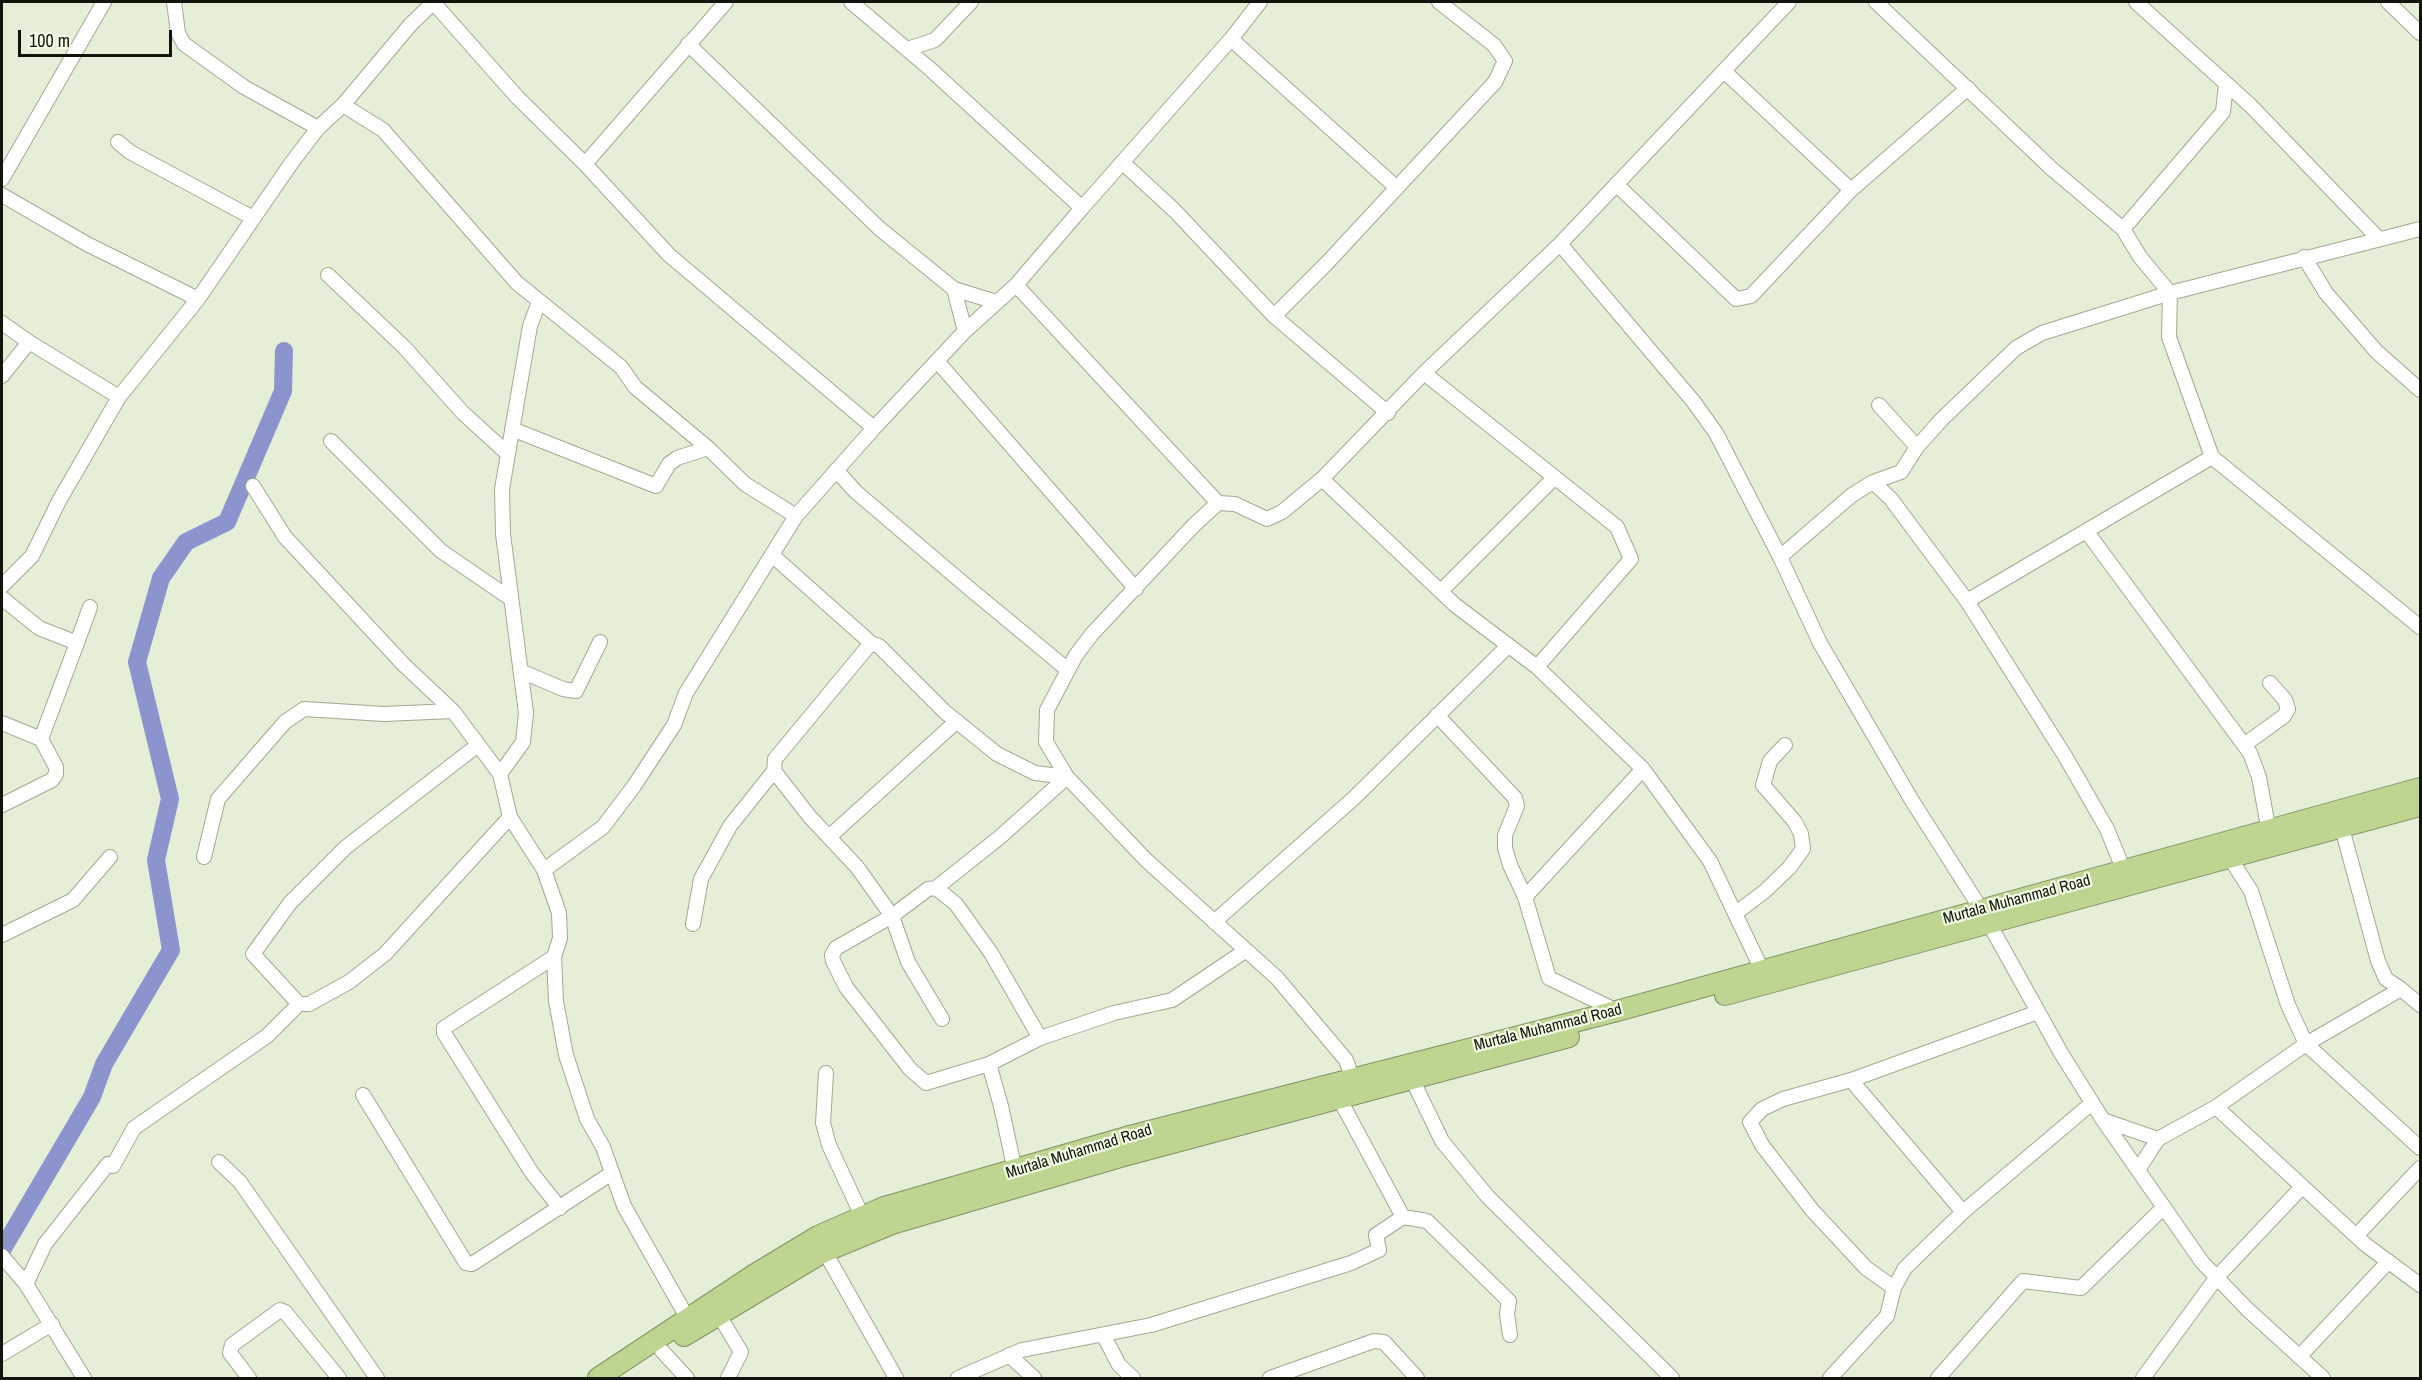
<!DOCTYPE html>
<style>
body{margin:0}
#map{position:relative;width:2422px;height:1380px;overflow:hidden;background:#e5eed6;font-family:"Archivo Narrow",sans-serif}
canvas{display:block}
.frame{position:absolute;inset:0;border:3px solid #12150d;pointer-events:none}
.scale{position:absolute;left:18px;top:30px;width:154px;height:27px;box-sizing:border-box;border:3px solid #12150d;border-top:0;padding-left:8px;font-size:18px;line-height:21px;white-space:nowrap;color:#12150d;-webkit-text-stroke:4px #f2fbe3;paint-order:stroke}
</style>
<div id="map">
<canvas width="2422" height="1380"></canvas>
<div class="frame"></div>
<div class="scale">100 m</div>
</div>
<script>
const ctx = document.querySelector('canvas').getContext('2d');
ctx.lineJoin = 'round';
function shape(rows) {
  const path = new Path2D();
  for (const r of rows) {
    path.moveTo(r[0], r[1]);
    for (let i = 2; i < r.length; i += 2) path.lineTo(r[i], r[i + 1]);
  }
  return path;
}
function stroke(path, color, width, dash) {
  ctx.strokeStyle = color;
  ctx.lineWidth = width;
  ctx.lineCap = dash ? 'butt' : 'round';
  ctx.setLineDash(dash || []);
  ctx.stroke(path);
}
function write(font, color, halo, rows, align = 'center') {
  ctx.font = font + ' "Archivo Narrow",sans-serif';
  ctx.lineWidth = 4.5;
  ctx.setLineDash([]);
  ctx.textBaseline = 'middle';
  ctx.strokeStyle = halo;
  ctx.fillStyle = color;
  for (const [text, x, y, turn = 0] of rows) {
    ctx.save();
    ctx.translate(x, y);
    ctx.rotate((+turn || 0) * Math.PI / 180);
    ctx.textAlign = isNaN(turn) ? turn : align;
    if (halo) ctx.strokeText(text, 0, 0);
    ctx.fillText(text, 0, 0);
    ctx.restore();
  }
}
stroke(shape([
 [2,1250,92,1097,104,1064,171,950,156,860,170,799,137,662,161,578,186,542,227,522,283,391,284,351]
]), '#8c94cd', 18);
const minor = shape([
 [174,2,178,33,184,44,244,87,318,128],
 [433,2,517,97,585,164,669,255,874,428],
 [1876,2,2052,169,2123,229,2140,257,2170,293,2169,337,2212,457,2420,627],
 [2136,2,2251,106,2379,239],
 [2388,2,2420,33],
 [1231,39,1397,188],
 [688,44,880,229,954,289,996,302],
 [907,49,935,40,971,2],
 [1725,72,1851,190],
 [343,105,383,130,517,283,621,367,635,387,708,448,745,484,796,516],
 [118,142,130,152,253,218],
 [1122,162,1174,210,1274,316,1388,413],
 [585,164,726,2],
 [2,179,104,2],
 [1616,184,1736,299,1751,296,1851,190,1968,88],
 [2,195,87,244,198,299],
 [1082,208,1231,39,1260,2],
 [2123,229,2223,112,2226,84],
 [1560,244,1693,401,1716,433,1780,557,1820,643,1911,799,1981,909,2061,1053,2103,1120,2202,1262,2247,1309,2323,1378],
 [2304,257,2326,293,2376,351,2420,390],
 [328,275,404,347,463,413,507,453],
 [1016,285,1218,503],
 [954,289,965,331],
 [1274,316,1327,263,1495,82,1505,61,1494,45,1439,2],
 [2,323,29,342,119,397],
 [937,361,1136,589],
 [1424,373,1617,527,1631,559,1537,667],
 [2,376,29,342],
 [1879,405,1917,447],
 [512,429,656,486,669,464,677,458,708,448],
 [331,441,441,551,511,599],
 [836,470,856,492,970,589,1068,670],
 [1322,479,1455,605,1537,667,1643,769,1710,861,1762,970],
 [1873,482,1891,499,1967,601,2065,756,2107,829,2124,871],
 [253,486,285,537,404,665,453,711,500,774,510,817,544,870,559,913,560,938,554,957,556,1001,566,1055,587,1119,603,1147,624,1206,688,1319],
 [2087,532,2250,753,2259,777,2269,832],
 [772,555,871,643],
 [1780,557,1852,495,1873,482,1901,472,1917,447,1941,420,2016,348,2042,333,2170,293,2420,229],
 [2,586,32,556,59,501,119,397,198,299,290,165,318,128,343,105,411,24,434,2],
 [1441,591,1554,478],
 [2,598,39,628,77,643,90,607],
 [1967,601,2212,457],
 [523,672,563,689,576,691,600,642],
 [1437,715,1515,798,1517,806,1505,835,1505,848,1510,865,1525,897,1549,978,1617,1011],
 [2,723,41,739],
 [2244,745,2284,716,2288,709,2285,700,2270,683],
 [774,771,810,817,857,867,892,916,908,962,942,1019],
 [500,774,523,742,526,713,503,534,502,489,530,326,539,302],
 [1067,777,1000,837,936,888,928,889,892,916,836,948,832,955,833,961,846,987,910,1069,926,1083,989,1064,1040,1038,1114,1013,1172,1000,1245,951],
 [2,805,52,780,56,774,56,767,41,739,77,643],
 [829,837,957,721],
 [204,857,218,799,285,722,304,709,384,714,453,711],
 [2230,858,2251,891,2288,1005,2306,1044,2420,1148],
 [544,870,603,827,634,786,674,725,686,693,796,516,874,428,965,331,1016,285,1082,208,929,68,851,2],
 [936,888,956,904,991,953,1040,1038],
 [1525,897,1643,769],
 [1736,913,1765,891,1789,868,1803,849,1801,834,1795,822,1763,785,1770,761,1785,745],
 [1214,922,1354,798,1508,646],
 [693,924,701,879,730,826,774,771,775,759,871,643,879,646,945,712,997,754,1035,773,1067,777],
 [2,935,73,900,110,857],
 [554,957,444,1028,444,1033,532,1173,560,1208],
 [2401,989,2420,1005],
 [299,1004,253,954,290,903,346,847,478,745],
 [989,1064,1001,1106,1015,1171],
 [826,1073,823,1123,829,1145,862,1216],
 [1352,1077,1346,1060,1277,978,1146,860,1067,777,1046,742,1047,710,1076,655,1092,634,1194,525,1218,503,1235,504,1267,519,1282,512,1322,479,1424,373,1560,244,1789,2],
 [1412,1079,1442,1141,1488,1197,1672,1378],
 [1851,1080,1963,1212],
 [363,1095,466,1263,472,1264,612,1173],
 [2216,1107,2366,1245,2420,1285],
 [2103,1120,2158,1139],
 [219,1162,240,1182,377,1378],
 [2138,1170,2158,1139,2216,1107,2306,1044,2401,989,2386,979,2378,961,2342,828],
 [1403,1217,1427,1221,1509,1301,1507,1314,1510,1335],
 [2356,1236,2420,1168],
 [821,1245,896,1378],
 [2,1256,26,1284,84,1378],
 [26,1284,45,1244,108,1164,113,1166,134,1128,267,1036,299,1004,309,1004,349,982,385,954,510,817],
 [1894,1288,1866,1268,1812,1210,1762,1145,1750,1122,1762,1109,1783,1099,1851,1080,2038,1012],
 [719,1315,741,1352,728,1378],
 [1104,1336,1119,1365,1133,1378],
 [662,1351,687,1378],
 [2,1354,52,1324],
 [1009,1355,1034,1378],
 [2299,1357,2388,1262],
 [249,1378,230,1353,232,1345,280,1310,285,1312,339,1378],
 [958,1378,1022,1350,1151,1325,1351,1263,1379,1250,1376,1235,1403,1217,1339,1098],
 [1270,1378,1374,1341,1384,1342,1417,1378],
 [1830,1378,1887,1316,1894,1288,1905,1268,1963,1212,2092,1103],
 [1938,1378,2023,1281,2081,1288,2164,1207],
 [2143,1378,2217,1277,2302,1187]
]);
const highway = shape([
 [1725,995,2420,806],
 [684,1336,824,1252,892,1224,1131,1154,1569,1037],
 [598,1378,755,1274,818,1236,884,1207,1126,1137,1617,1011,2420,788]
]);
stroke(minor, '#a1a992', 16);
stroke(highway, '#819263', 22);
stroke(minor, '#fff', 14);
stroke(highway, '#bdd591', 20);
write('16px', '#12150d', '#f2fbe3', [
 ["Murtala Muhammad Road",2017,900,-15],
 ["Murtala Muhammad Road",1548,1028,-14],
 ["Murtala Muhammad Road",1079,1152,-17]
]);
</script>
